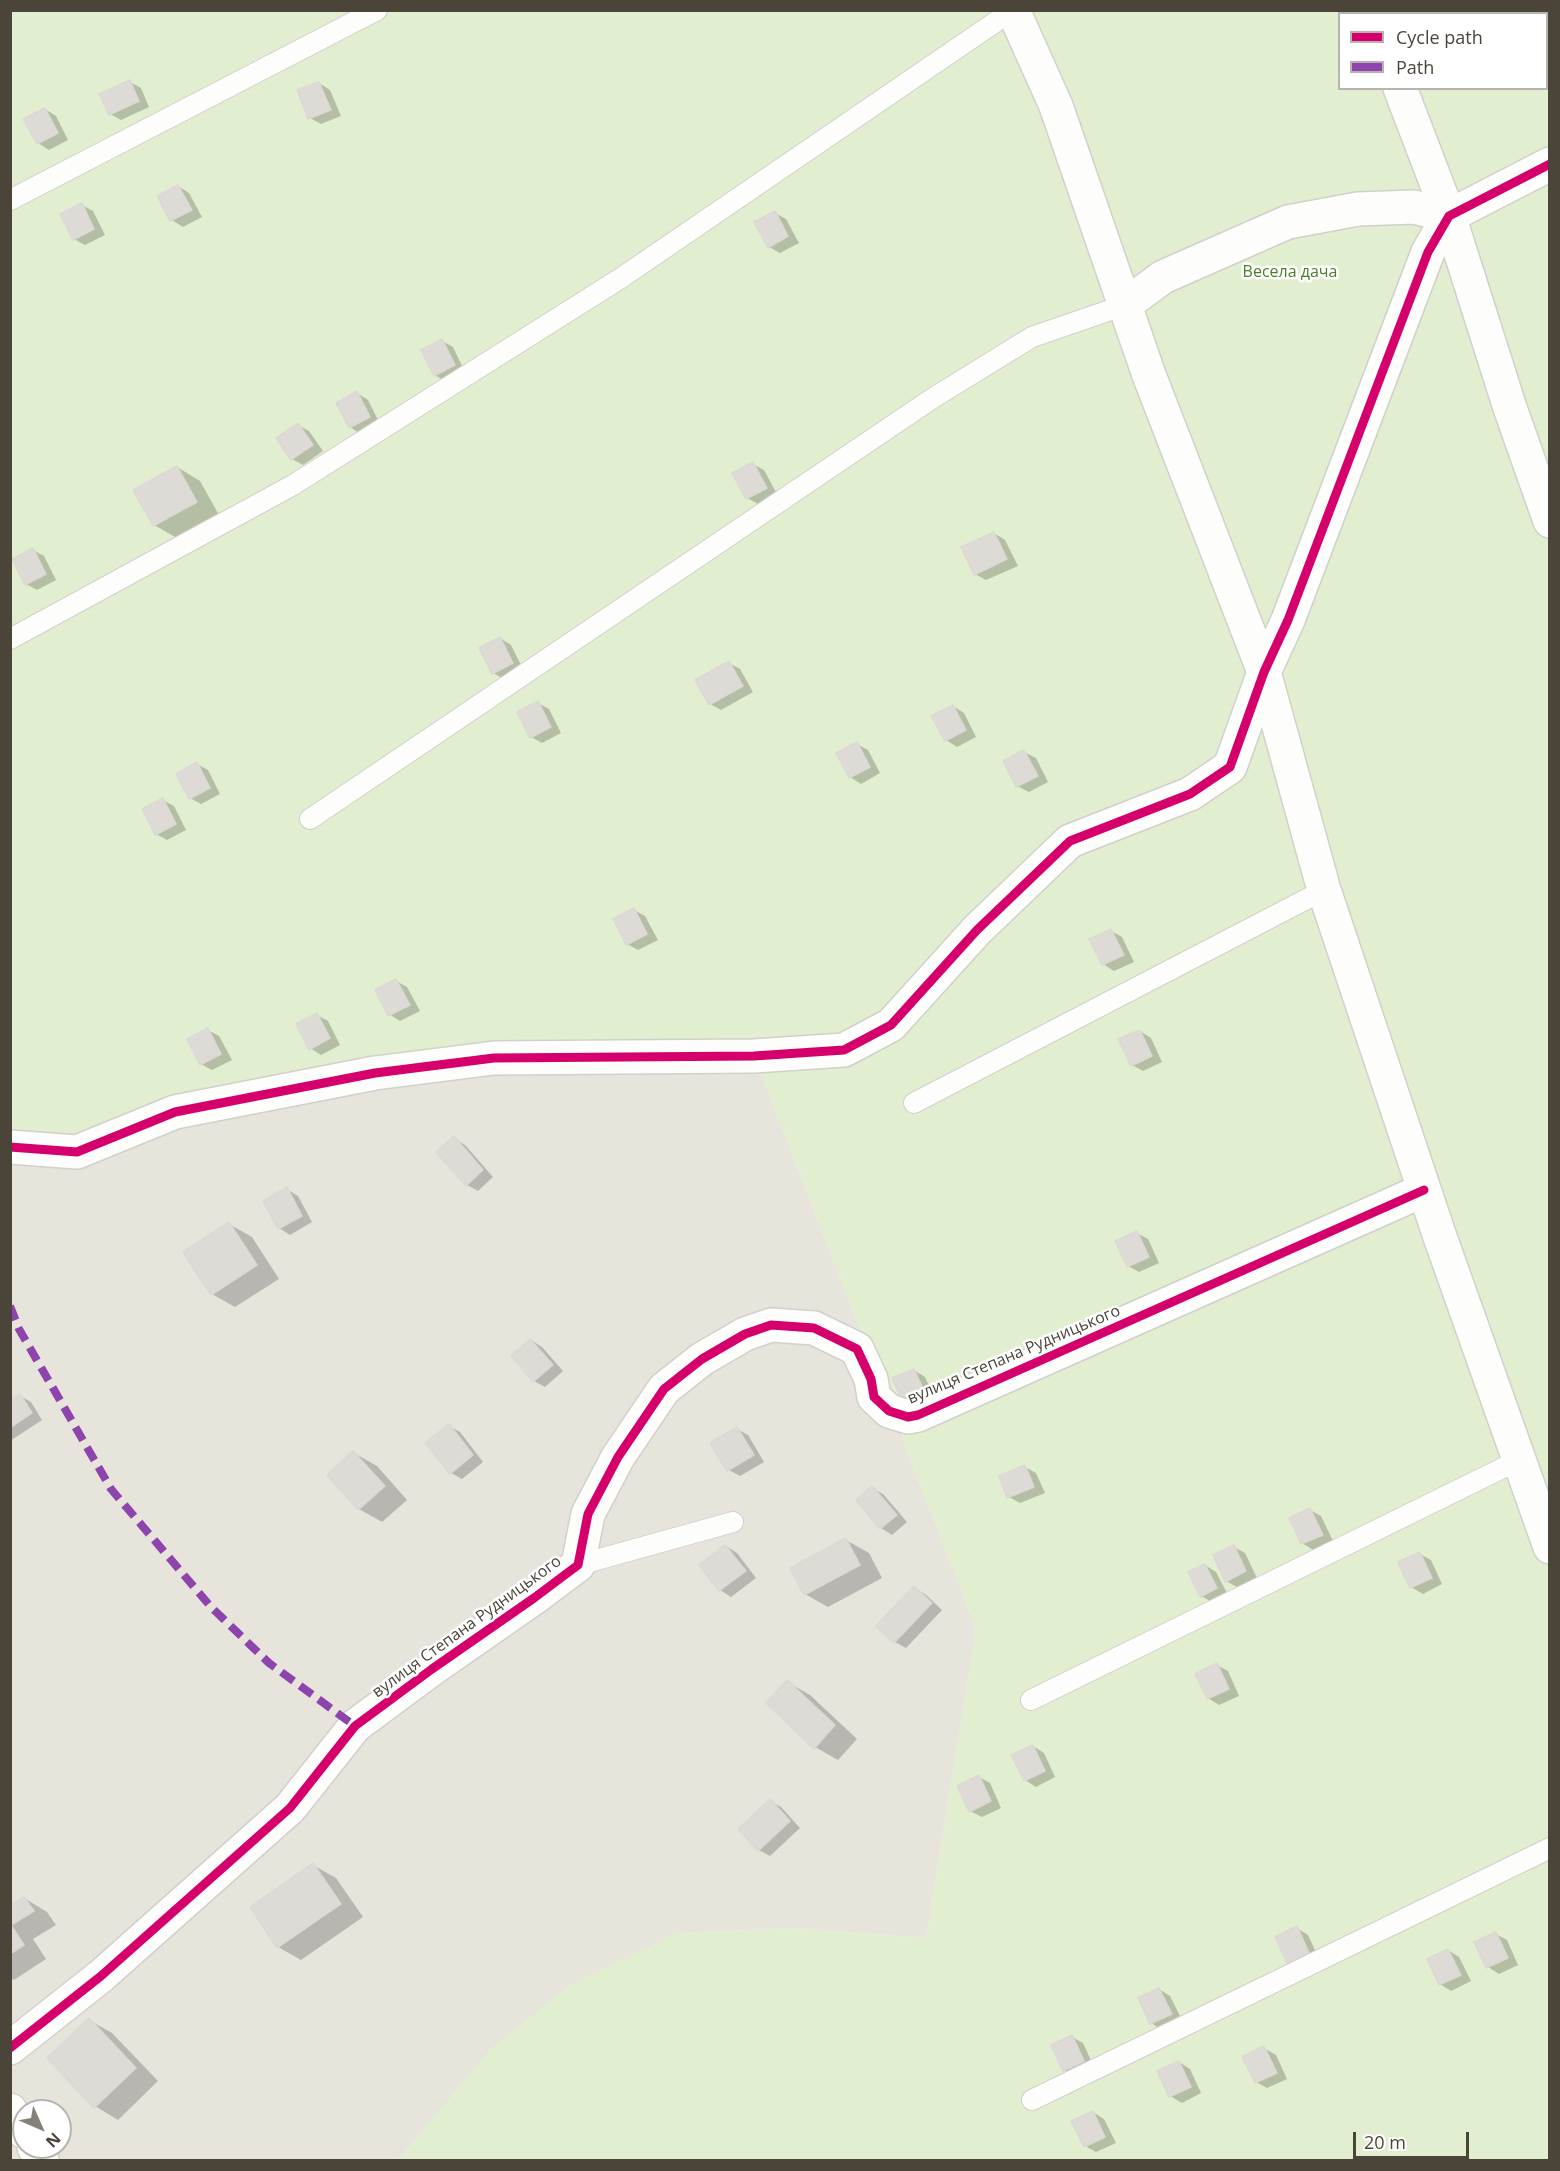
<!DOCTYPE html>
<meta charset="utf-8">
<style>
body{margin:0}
#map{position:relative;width:1560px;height:2171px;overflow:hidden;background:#f4f2ee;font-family:"Open Sans",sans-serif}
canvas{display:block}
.frame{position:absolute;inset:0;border:12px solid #4b4439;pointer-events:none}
.legend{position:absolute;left:1338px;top:12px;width:210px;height:78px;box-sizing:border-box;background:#fff;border:2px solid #b7b4b0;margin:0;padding:8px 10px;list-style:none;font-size:18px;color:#4b4439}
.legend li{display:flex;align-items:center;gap:12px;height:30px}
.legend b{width:30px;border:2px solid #b7b4b0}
.north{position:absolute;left:12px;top:2099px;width:60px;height:60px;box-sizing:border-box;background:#fff;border:2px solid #b7b4b0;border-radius:50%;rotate:135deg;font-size:16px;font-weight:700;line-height:24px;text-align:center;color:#4b4439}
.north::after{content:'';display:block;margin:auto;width:21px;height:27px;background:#868178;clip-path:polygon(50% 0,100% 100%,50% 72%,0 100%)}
.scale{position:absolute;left:1353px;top:2132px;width:116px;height:27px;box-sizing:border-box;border:3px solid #4b4439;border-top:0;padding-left:8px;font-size:18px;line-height:21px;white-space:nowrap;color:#4b4439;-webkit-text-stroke:4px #fff;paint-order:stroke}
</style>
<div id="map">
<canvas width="1560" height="2171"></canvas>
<div class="frame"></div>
<ul class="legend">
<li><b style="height:8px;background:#d6006c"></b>Cycle path</li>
<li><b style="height:8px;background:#8e44ad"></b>Path</li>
</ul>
<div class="north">N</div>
<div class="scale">20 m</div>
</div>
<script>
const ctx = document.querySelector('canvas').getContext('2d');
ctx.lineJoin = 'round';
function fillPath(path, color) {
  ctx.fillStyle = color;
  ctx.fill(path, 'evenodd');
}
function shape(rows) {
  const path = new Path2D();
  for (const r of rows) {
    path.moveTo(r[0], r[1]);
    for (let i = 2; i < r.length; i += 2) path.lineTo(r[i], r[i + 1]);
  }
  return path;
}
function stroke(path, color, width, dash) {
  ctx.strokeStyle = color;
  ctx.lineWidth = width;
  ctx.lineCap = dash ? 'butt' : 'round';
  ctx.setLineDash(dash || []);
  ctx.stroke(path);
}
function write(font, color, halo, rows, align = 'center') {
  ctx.font = font + ' "Open Sans",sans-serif';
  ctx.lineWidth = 5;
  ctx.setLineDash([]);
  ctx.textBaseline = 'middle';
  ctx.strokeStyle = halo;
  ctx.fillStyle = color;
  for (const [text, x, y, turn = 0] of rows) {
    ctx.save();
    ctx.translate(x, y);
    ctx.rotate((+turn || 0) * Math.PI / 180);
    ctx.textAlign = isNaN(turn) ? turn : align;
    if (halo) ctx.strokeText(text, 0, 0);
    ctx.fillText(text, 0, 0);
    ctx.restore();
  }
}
fillPath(shape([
 [754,1056,976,1629,926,1938,797,1928,677,1933,409,2147,398,2160,11,2160,10,1147,375,1073],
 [24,2111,60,2111,60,2147,24,2147]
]), '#e7e4dc');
fillPath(shape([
 [10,11,1549,11,1549,2160,398,2160,490,2049,573,1983,677,1933,797,1928,926,1938,976,1629,754,1056,375,1073,77,1152,11,1147],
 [1340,14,1546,14,1546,88,1340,88]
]), '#e1eecf');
fillPath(shape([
 [130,82,141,88,149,107,121,120,110,114],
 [319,83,330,90,341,116,321,124,310,118],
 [45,109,56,116,68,140,49,150,38,143],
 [178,186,189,193,202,217,183,227,172,220,159,196],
 [82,205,93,211,105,235,85,245,74,239],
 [775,213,786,219,799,243,780,253,769,247],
 [442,341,453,347,465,372,446,382,435,375],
 [357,393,368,400,380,424,361,434,350,427],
 [298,425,309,431,323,451,303,465,292,459],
 [753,464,764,470,777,494,758,504,747,498],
 [177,467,200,481,219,515,177,538,154,525],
 [994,533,1005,540,1018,566,986,580,975,574],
 [33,550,44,556,56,580,37,590,26,584],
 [500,638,511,645,523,669,504,679,493,673],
 [729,663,740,669,753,692,721,710,710,704],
 [538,703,549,709,561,733,542,743,531,737],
 [953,706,964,713,976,737,957,747,946,740],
 [857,744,868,750,880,773,861,784,850,777],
 [1024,752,1036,758,1048,782,1029,792,1017,786],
 [197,764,208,770,220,794,201,804,190,798],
 [163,800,174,806,186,830,167,840,156,834],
 [634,910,645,916,658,940,638,950,627,944],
 [1111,931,1122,937,1134,962,1114,971,1103,964],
 [396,981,407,987,420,1011,400,1021,389,1014],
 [317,1015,328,1021,340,1045,321,1055,310,1048],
 [208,1030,219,1036,232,1060,212,1070,201,1064],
 [1140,1031,1151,1038,1162,1062,1143,1071,1132,1065],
 [454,1138,465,1145,493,1177,478,1191,467,1185],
 [287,1189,298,1196,312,1222,290,1235,279,1228],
 [229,1224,252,1237,279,1279,235,1307,212,1294],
 [1137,1233,1148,1239,1159,1263,1139,1272,1128,1266],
 [531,1340,542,1347,563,1371,545,1387,534,1381],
 [914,1370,925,1377,936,1401,917,1410],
 [20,1396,31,1402,42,1420,10,1441,10,1402],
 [449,1426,460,1432,483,1462,462,1479,451,1473],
 [737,1429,748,1435,764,1462,740,1476,729,1470],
 [354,1453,377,1466,407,1500,382,1522,359,1509],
 [1025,1467,1036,1473,1045,1493,1020,1503,1009,1497],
 [872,1488,883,1494,907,1522,892,1535,881,1528,858,1501],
 [1310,1510,1321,1516,1333,1541,1313,1550,1302,1543],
 [846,1540,869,1553,882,1578,828,1607,805,1594],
 [726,1546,737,1553,756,1578,731,1597,720,1590,701,1565],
 [1234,1547,1245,1553,1257,1578,1237,1587,1226,1581],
 [1420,1554,1431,1560,1442,1584,1423,1594,1411,1587],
 [1205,1565,1216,1572,1228,1595,1212,1602,1201,1596],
 [914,1588,925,1594,942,1610,906,1648,895,1642],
 [1217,1665,1228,1671,1239,1696,1219,1705,1208,1698],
 [787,1682,810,1695,857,1739,838,1760,815,1747],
 [1033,1746,1044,1753,1055,1777,1036,1787,1025,1780],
 [979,1777,990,1783,1001,1808,982,1817,970,1811],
 [770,1801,781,1807,800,1828,770,1856,759,1850,740,1829],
 [313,1865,336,1878,363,1917,301,1960,278,1947],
 [24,1898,47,1912,56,1925,33,1939,46,1959,14,1980,10,1978,10,1907],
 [1297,1928,1308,1935,1319,1959,1299,1968,1288,1962],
 [1496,1934,1507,1940,1518,1965,1499,1974,1488,1967,1476,1943],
 [1448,1950,1459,1957,1471,1981,1451,1991,1440,1984],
 [1159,1989,1170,1996,1182,2020,1162,2030,1151,2023],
 [89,2020,112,2033,158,2081,118,2120,95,2106],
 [1072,2037,1083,2043,1094,2067,1075,2077,1064,2070],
 [1264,2048,1276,2055,1287,2079,1267,2088,1256,2082],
 [1179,2062,1190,2069,1201,2093,1182,2103,1170,2096],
 [1093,2112,1104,2119,1116,2143,1096,2152,1085,2146]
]), '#0003');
const building = shape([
 [130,80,139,101,109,115,99,94,130,80],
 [319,82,331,110,308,119,297,90,319,82],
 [45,108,58,133,37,144,23,119,45,108],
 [178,185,192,210,170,221,157,196,178,185],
 [82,203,94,229,73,240,60,214,82,203],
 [775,211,788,236,768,248,754,222,775,211],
 [442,339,455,365,434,376,421,350,442,339],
 [357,391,370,417,349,428,336,403,357,391],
 [298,423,313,445,291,460,276,438,298,423],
 [753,462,767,488,746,499,732,473,753,462],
 [177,466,197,502,153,526,133,490,177,466],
 [994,532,1007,559,974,575,961,547,994,532],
 [33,548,46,574,25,585,12,559,33,548],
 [500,637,513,663,492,674,479,648,500,637],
 [729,661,743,686,709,705,695,680,729,661],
 [538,701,551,727,530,738,517,712,538,701],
 [953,705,966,730,945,741,931,716,953,705],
 [857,742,870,767,849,778,836,753,857,742],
 [1024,750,1038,776,1016,787,1003,761,1024,750],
 [197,762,210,788,189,799,176,774,197,762],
 [163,798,176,824,155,835,142,809,163,798],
 [634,908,647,934,626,945,613,919,634,908],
 [1111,929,1124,955,1102,965,1089,939,1111,929],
 [396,979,410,1005,388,1016,375,990,396,979],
 [317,1013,330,1038,309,1050,296,1024,317,1013],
 [208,1028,221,1054,200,1065,187,1039,208,1028],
 [1140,1030,1152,1056,1131,1066,1118,1039,1140,1030],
 [454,1136,483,1170,466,1186,436,1152,454,1136],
 [287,1187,302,1216,278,1229,263,1201,287,1187],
 [229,1222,257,1265,211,1295,183,1252,229,1222],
 [1137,1231,1149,1257,1127,1267,1115,1241,1137,1231],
 [530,1339,553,1365,533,1382,511,1356,530,1339],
 [914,1369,926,1395,904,1405,892,1378,914,1369],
 [20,1394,32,1413,10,1428,10,1400,20,1394],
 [449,1424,473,1455,450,1474,425,1443,449,1424],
 [737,1427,754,1455,727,1471,710,1443,737,1427],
 [353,1451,385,1486,358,1510,327,1475,353,1451],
 [1025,1465,1034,1487,1007,1498,999,1476,1025,1465],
 [872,1486,897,1515,880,1529,856,1500,872,1486],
 [1310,1508,1323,1535,1301,1544,1289,1518,1310,1508],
 [846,1538,860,1565,804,1595,790,1568,846,1538],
 [725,1545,746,1571,719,1591,699,1565,725,1545],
 [1234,1545,1246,1571,1225,1582,1213,1555,1234,1545],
 [1420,1552,1432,1578,1410,1588,1398,1562,1420,1552],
 [1205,1564,1217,1588,1200,1597,1188,1572,1205,1564],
 [914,1586,932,1603,894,1643,876,1626,914,1586],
 [1217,1663,1229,1689,1207,1699,1195,1674,1217,1663],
 [787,1680,835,1725,814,1749,766,1703,787,1680],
 [1033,1745,1045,1771,1024,1781,1011,1755,1033,1745],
 [979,1775,991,1801,969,1812,957,1786,979,1775],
 [770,1799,790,1821,758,1851,738,1829,770,1799],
 [313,1863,341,1904,277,1948,250,1907,313,1863],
 [24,1897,34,1911,11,1925,24,1945,10,1954,10,1905,24,1897],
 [1297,1926,1309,1953,1287,1963,1275,1937,1297,1926],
 [1496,1932,1508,1958,1486,1968,1474,1942,1496,1932],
 [1448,1949,1461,1975,1439,1985,1427,1959,1448,1949],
 [1159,1988,1172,2014,1150,2024,1138,1998,1159,1988],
 [89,2018,136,2068,94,2108,47,2058,89,2018],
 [1072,2035,1084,2061,1063,2071,1051,2045,1072,2035],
 [1264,2046,1277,2073,1255,2083,1242,2057,1264,2046],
 [1179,2061,1191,2087,1169,2097,1157,2071,1179,2061],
 [1093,2111,1105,2137,1084,2147,1071,2121,1093,2111]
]);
fillPath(building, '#dedbd6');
stroke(building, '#dcd9d4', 1.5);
const lane = shape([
 [10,200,377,10],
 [10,639,293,485,621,278,1013,10],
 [310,819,933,398,1032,337,1125,305],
 [914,1103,1324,890],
 [578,1565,733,1522],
 [1031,1700,1519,1460],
 [1032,2100,1550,1848]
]);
const street = shape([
 [1013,10,1056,106,1149,375,1264,672,1324,890,1439,1234,1550,1547],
 [1370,10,1371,14],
 [1400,88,1449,216,1510,408,1550,521],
 [1125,305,1163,277,1288,222,1358,209,1414,207,1449,216],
 [10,1147,77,1152,175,1112,375,1073,494,1058,754,1056,844,1050,891,1025,977,930,1070,841,1190,794,1230,767,1264,672,1288,620,1428,252,1449,216,1550,164],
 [10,2048,101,1976,290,1808,355,1726,432,1669,534,1598,578,1565,588,1514,618,1457,664,1389,702,1359,745,1334,771,1325,814,1328,857,1349,871,1379,874,1397,889,1411,908,1417,918,1415,1424,1190],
 [10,2110,24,2132],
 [34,2147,42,2160]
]);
stroke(lane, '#d2d0cb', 22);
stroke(street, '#d2d0cb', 36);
stroke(lane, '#fdfdfc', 20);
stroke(street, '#fdfdfc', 33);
stroke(shape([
 [10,1306,19,1329,111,1489,211,1607,269,1663,355,1726]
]), '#8e44ad', 8, [15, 8]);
stroke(shape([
 [10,1147,77,1152,175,1112,375,1073,494,1058,754,1056,844,1050,891,1025,977,930,1070,841,1190,794,1230,767,1264,672,1288,620,1428,252,1449,216,1550,164],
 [10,2048,101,1976,290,1808,355,1726,432,1669,534,1598,578,1565,588,1514,618,1457,664,1389,702,1359,745,1334,771,1325,814,1328,857,1349,871,1379,874,1397,889,1411,908,1417,918,1415,1424,1190]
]), '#d6006c', 9);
write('16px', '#4a7f2a', '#fff', [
 ["Весела дача",1290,272]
]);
write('16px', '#4b4439', '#fff', [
 ["вулиця Степана Рудницького",1014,1355,-23],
 ["вулиця Степана Рудницького",467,1627,-36]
]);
</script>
